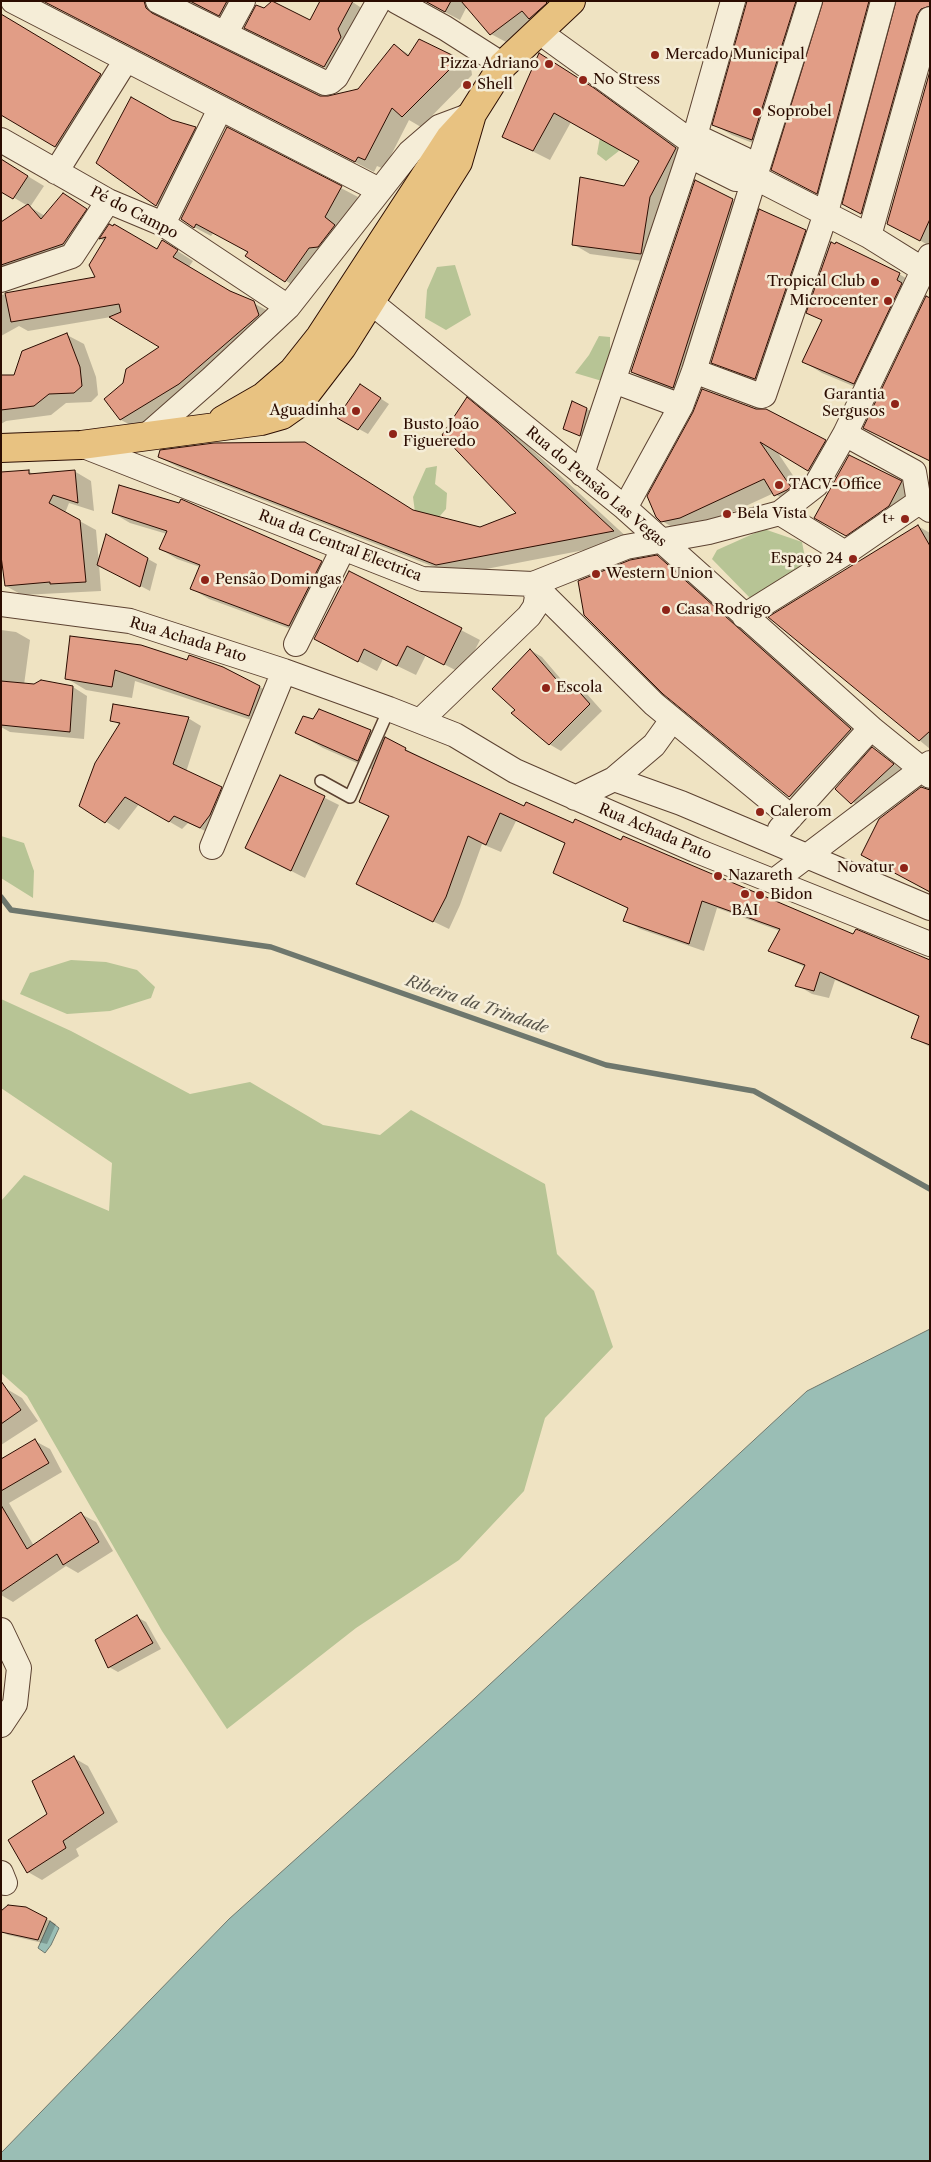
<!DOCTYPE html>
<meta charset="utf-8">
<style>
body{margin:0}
#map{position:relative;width:931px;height:2162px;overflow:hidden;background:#efe3c2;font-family:"Libre Caslon Text",serif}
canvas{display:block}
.frame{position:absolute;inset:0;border:2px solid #2b0c01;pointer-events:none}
</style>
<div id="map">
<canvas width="931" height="2162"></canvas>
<div class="frame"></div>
</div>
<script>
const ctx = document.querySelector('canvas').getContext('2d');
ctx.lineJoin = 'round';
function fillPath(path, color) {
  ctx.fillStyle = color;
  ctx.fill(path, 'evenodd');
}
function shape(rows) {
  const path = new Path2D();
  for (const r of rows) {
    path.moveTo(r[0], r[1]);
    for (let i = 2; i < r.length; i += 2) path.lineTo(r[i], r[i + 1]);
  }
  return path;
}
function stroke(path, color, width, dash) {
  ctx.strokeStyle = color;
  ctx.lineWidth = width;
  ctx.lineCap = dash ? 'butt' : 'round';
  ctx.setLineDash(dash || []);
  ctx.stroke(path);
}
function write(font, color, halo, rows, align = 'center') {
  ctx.font = font + ' "Libre Caslon Text",serif';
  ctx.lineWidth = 5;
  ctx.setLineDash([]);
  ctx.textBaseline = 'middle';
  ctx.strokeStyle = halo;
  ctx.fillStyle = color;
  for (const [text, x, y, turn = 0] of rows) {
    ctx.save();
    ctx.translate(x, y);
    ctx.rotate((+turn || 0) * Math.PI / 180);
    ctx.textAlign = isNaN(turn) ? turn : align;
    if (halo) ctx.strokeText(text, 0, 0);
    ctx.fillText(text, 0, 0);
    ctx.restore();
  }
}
fillPath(shape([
 [602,126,633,140,606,161,597,154],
 [455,265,471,315,446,330,425,318,427,290,437,267],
 [599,336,610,337,610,361,602,381,575,373,589,355],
 [437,466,435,484,447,493,446,509,432,525,416,520,413,497,426,468],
 [764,529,802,542,806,563,751,599,712,559,717,550],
 [1,836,24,843,34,871,33,898,1,878],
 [71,960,106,962,137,970,155,987,151,998,110,1011,67,1014,20,994,30,973],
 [1,999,71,1031,190,1094,250,1082,323,1125,380,1135,411,1110,545,1184,557,1254,594,1291,613,1347,545,1418,524,1491,459,1560,356,1628,227,1729,162,1631,27,1396,1,1373,1,1201,24,1175,109,1211,112,1163,1,1088]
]), '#b7c495');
const water = shape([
 [930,1329,930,2161,1,2161,1,2153,229,1919,475,1698,807,1391,930,1329],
 [50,1921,59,1928,51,1945,45,1953,38,1948,50,1921]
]);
fillPath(water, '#9abeb5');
stroke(water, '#6e776d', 1);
fillPath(shape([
 [44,1,167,1,162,12,164,20,319,97,353,97,395,46,410,55,453,57,471,67,472,75,421,127,409,120,384,169,377,166,374,172],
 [186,1,250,1,238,25],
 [351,1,366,11,338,74,259,35,264,10,273,2,311,22],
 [424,1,561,1,506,42,491,34,467,6,460,20],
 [748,1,822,1,815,7,771,150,732,135,714,125],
 [824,1,895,1,888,8,835,203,791,180],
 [930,1,930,45,880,223,844,204,898,5],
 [1,15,119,86,74,157,1,113],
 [556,64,611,100,692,158,657,263,590,254,573,244,624,188,641,161,571,122,550,160,504,137],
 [930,75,930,246,888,223],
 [172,122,195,128,213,139,175,216,98,163],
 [227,128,358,197,302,291,247,256,249,252,214,232,211,236,194,227],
 [1,160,44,186,30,207,45,216,64,195,102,219,80,254,1,287,1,223,28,206,1,190],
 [696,181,751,211,692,398,650,383,632,372],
 [110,226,158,250,162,241,193,261,188,268,270,312,138,429,121,420,106,399,161,347,111,317,28,331,19,326,1,336,1,295,97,278,105,241,101,239],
 [805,232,823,242,774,389,731,373,713,362],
 [899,274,917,285,872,394,822,373,804,362,823,321,808,312],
 [930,300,930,461,865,428],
 [67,335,84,344,96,377,98,395,91,402,66,403,51,415,6,421,1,424,1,376,14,377],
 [369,391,389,404,368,434,339,418],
 [467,399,485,410,515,434,631,541,455,575,178,467,159,457,415,512,480,528,519,513],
 [587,409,596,414,589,440,564,429],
 [694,413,825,441,843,451,827,480,776,450,808,498,793,506,774,493,698,528,681,532,662,521],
 [28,471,35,475,74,471,91,481,94,511,69,503,65,513,96,530,99,564,107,536,157,564,150,591,99,564,101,591,22,595,6,586],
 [901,482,915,490,860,543,816,518],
 [113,513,321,563,338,572,307,635,209,599,192,589,200,567,177,559,160,549,167,534,130,523],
 [918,526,930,533,930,749,770,617],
 [657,557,676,568,869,741,808,807,789,796],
 [350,572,480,640,463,674,426,655,416,675,383,659,377,671,316,639],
 [1,630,16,632,30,640,24,685,73,687,87,696,84,739,10,732,1,727],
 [71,638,260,687,280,698,269,726,135,681,132,698,86,690,66,678],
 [530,650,542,657,571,691,574,686,586,693,602,711,561,751,549,744,516,710],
 [319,711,371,732,524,808,622,842,854,936,930,962,930,1047,912,1037,920,1017,835,980,829,998,812,994,797,985,805,967,770,951,780,931,717,908,704,951,640,929,625,920,629,909,554,872,566,844,516,821,501,852,482,844,460,905,449,929,372,892,357,884,390,817,361,802,373,770,323,748,297,733,314,720],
 [188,718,201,726,186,772,234,796,214,835,188,823,182,829,139,804,119,830,80,805,120,725,112,720],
 [873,748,902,770,861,808,836,789],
 [281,776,339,805,305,878,246,848],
 [5,1388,22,1398,38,1421,1,1445,1,1390],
 [35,1441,50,1449,62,1472,9,1503,34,1546,81,1514,96,1522,113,1551,78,1573,66,1566,13,1602,1,1595,1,1461],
 [137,1617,146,1622,161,1649,118,1672,109,1667],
 [74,1758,88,1766,118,1822,76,1849,79,1856,42,1880,28,1872,49,1814],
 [26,1908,56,1924,47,1944,8,1935,1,1931]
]), '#0003');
stroke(shape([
 [1,897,11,910,271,947,606,1065,754,1091,930,1189]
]), '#6e776d', 5.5);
const building = shape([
 [43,1,144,1,146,8,152,13,320,96,328,96,358,89,394,44,408,56,419,39,454,56,455,64,402,117,392,108,365,160,358,157,355,162,43,1],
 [190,1,227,1,219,16,190,1],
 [272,1,310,20,320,1,353,1,338,29,341,37,324,67,244,28,256,5,264,8,272,1],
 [425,1,451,1,445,12,425,1],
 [461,1,545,1,547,3,529,19,522,11,490,35,461,1],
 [747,1,796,1,752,140,712,125,747,1],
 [823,1,869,1,817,194,771,170,823,1],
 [896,1,930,1,930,6,921,9,917,15,861,214,842,204,896,1],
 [1,14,101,74,55,147,1,115,1,14],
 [539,53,594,88,676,148,650,197,641,254,572,245,580,177,624,186,639,161,554,113,533,151,502,137,539,53],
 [930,71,930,219,920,241,887,224,930,71],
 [131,97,172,120,196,127,156,206,96,163,131,97],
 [227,127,342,186,325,217,335,225,318,247,309,248,285,282,245,256,248,252,196,224,194,228,181,219,227,127],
 [1,159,28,176,13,199,1,192,1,159],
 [695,180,733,199,673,388,631,372,695,180],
 [63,193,87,209,63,244,1,265,1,222,28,204,41,219,63,193],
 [759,209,806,230,755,379,711,363,759,209],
 [109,224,113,226,114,224,157,249,162,240,178,250,173,257,230,291,254,301,259,315,179,384,120,420,104,399,123,383,126,369,159,347,109,317,121,312,119,304,11,322,5,293,95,277,89,265,106,237,99,239,109,224],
 [831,242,835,244,836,242,900,273,897,280,902,283,854,384,802,362,822,320,806,313,831,242],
 [926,296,930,298,930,461,863,428,926,296],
 [67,333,80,367,82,386,74,393,49,394,34,406,1,410,1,375,14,375,22,351,67,333],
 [360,384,381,398,358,430,337,418,360,384],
 [702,389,756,409,766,409,826,440,808,471,760,442,791,487,787,490,774,496,764,479,680,518,661,522,656,517,647,496,693,412,702,389],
 [467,397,497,422,614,531,436,565,158,457,160,450,214,443,305,442,413,510,480,527,516,513,442,435,467,397],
 [572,401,587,408,580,436,563,429,572,401],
 [849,455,902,481,889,506,846,536,814,518,849,455],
 [29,470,29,474,75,470,78,503,53,495,49,503,80,520,86,582,50,584,50,582,5,586,1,556,1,472,29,470],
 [119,485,179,503,181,499,322,561,289,626,190,589,200,565,159,549,167,531,112,513,119,485],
 [918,525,930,546,930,731,919,741,768,617,918,525],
 [106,534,148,558,140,587,97,565,106,534],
 [657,555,851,729,789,797,663,694,584,615,578,581,630,560,657,555],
 [349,571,462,628,444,665,407,646,397,666,364,649,358,662,314,639,349,571],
 [70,636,141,645,187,660,189,655,223,667,260,686,249,716,115,670,112,687,65,679,70,636],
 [530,649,568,693,573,685,590,704,549,745,511,713,515,710,492,689,530,649],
 [41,680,73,686,70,732,1,725,1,681,34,684,41,680],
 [113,704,189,717,173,764,222,787,210,815,200,828,174,816,169,822,125,797,105,823,79,806,95,763,120,723,110,721,113,704],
 [319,709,371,730,358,761,295,733,303,716,313,719,319,709],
 [385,737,406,748,405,750,524,806,526,802,573,823,575,819,621,840,623,836,853,934,856,929,930,960,930,1045,911,1038,919,1016,820,972,814,991,795,986,805,965,768,951,780,929,702,901,689,944,623,921,628,908,553,873,565,843,500,813,486,845,468,836,446,897,433,922,356,884,389,816,359,802,385,737],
 [872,747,894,764,851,804,835,789,872,747],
 [280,775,325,796,291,871,245,848,280,775],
 [921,787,930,790,930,892,861,855,879,819,921,787],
 [1,1381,21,1410,1,1424,1,1381],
 [35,1439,49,1463,1,1491,1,1459,35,1439],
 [1,1505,27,1549,81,1512,99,1542,63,1565,57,1554,1,1592,1,1505],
 [137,1615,153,1643,108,1668,95,1640,137,1615],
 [74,1756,104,1813,63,1841,66,1848,27,1873,8,1840,47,1814,32,1781,74,1756],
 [8,1905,26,1907,47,1918,38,1940,1,1932,1,1911,8,1905]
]);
fillPath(building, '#e19d86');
stroke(building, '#2b0c01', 1);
const service = shape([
 [321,781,350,797,389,709]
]);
const minor = shape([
 [13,1,379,190],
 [158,1,325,83,330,82,336,77,379,1],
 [396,1,445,28,503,65],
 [538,31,693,143,696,159,736,179,756,178,869,236,930,274],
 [225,34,243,1],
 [1,140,108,201,163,224,288,307],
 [693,143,704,140,744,159,756,178],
 [56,172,126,60],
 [163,224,220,109],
 [869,236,930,19],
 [1,280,72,256,108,201],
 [357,291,625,508,871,728,930,776],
 [694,371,761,396,764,395,825,216,883,1],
 [614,381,681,406],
 [845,434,914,472,919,502],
 [145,437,211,379,288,307,410,152,439,127,471,115],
 [81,445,422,579,533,584,626,547,709,532,780,513,816,485,845,434,930,256],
 [582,474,693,143,733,1],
 [625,508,681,406,694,371,810,1],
 [780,513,845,553,919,502,930,510],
 [533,584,654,704,791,817],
 [1,604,130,621,284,671,389,709,455,735,515,771,695,850,930,944],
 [744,616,845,553],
 [296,644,343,549],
 [420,721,529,616,535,607,537,597,533,584],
 [614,779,654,745,672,720],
 [575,798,614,779,681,803,930,908],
 [780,829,871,728],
 [212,847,284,671],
 [774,881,930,763],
 [1,1630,19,1668,15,1704,1,1725],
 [1,1873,5,1883]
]);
const primary = shape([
 [223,420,263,397,293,371,320,337,450,138,472,114,503,65,571,1],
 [1,448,81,445,261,421,282,415,299,403,342,347,458,162,472,114]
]);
stroke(service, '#5c4231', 14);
stroke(minor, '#5c4231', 26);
stroke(primary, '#2b0c01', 30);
stroke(service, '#f5edd7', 11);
stroke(minor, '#f5edd7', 24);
stroke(primary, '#e8c281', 28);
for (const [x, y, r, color] of [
 [655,55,5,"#8f2418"],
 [549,64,5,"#8f2418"],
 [583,80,5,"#8f2418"],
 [467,85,5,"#8f2418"],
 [757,112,5,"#8f2418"],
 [875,282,5,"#8f2418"],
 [888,301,5,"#8f2418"],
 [895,404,5,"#8f2418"],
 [356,411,5,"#8f2418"],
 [393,434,5,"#8f2418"],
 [779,485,5,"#8f2418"],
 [727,514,5,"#8f2418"],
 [905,519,5,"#8f2418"],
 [853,559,5,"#8f2418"],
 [596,574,5,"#8f2418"],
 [205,580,5,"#8f2418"],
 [666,610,5,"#8f2418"],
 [546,688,5,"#8f2418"],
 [760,812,5,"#8f2418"],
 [904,868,5,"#8f2418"],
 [718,876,5,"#8f2418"],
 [745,894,5,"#8f2418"],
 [760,895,5,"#8f2418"]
]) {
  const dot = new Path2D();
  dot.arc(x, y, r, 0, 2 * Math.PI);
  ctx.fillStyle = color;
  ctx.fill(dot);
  stroke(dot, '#f5edd7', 2);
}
write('15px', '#2b0c01', '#f5edd7', [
 ["Mercado Municipal",665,55],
 ["Pizza Adriano",539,64,"right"],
 ["No Stress",593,80],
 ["Shell",477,85],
 ["Soprobel",767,112],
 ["Tropical Club",865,282,"right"],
 ["Microcenter",878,301,"right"],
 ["Garantia",885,395,"right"],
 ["Sergusos",885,412,"right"],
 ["Aguadinha",346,411,"right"],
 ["Busto João",403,425],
 ["Figueredo",403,442],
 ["TACV-Office",789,485],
 ["Bela Vista",737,514],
 ["t+",895,519,"right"],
 ["Espaço 24",843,559,"right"],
 ["Western Union",606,574],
 ["Pensão Domingas",215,580],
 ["Casa Rodrigo",676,610],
 ["Escola",556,688],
 ["Calerom",770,812],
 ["Novatur",894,868,"right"],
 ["Nazareth",728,876],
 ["Bidon",770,895],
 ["BAI",745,911,"center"]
], 'left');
write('15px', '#2b0c01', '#f5edd7', [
 ["Pé do Campo",134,213,27],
 ["Rua do Pensão Las Vegas",596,487,40],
 ["Rua da Central Electrica",340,546,21],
 ["Rua Achada Pato",188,640,17],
 ["Rua Achada Pato",655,832,23]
]);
write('italic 16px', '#575349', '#f5edd7', [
 ["Ribeira da Trindade",477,1005,19]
]);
</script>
